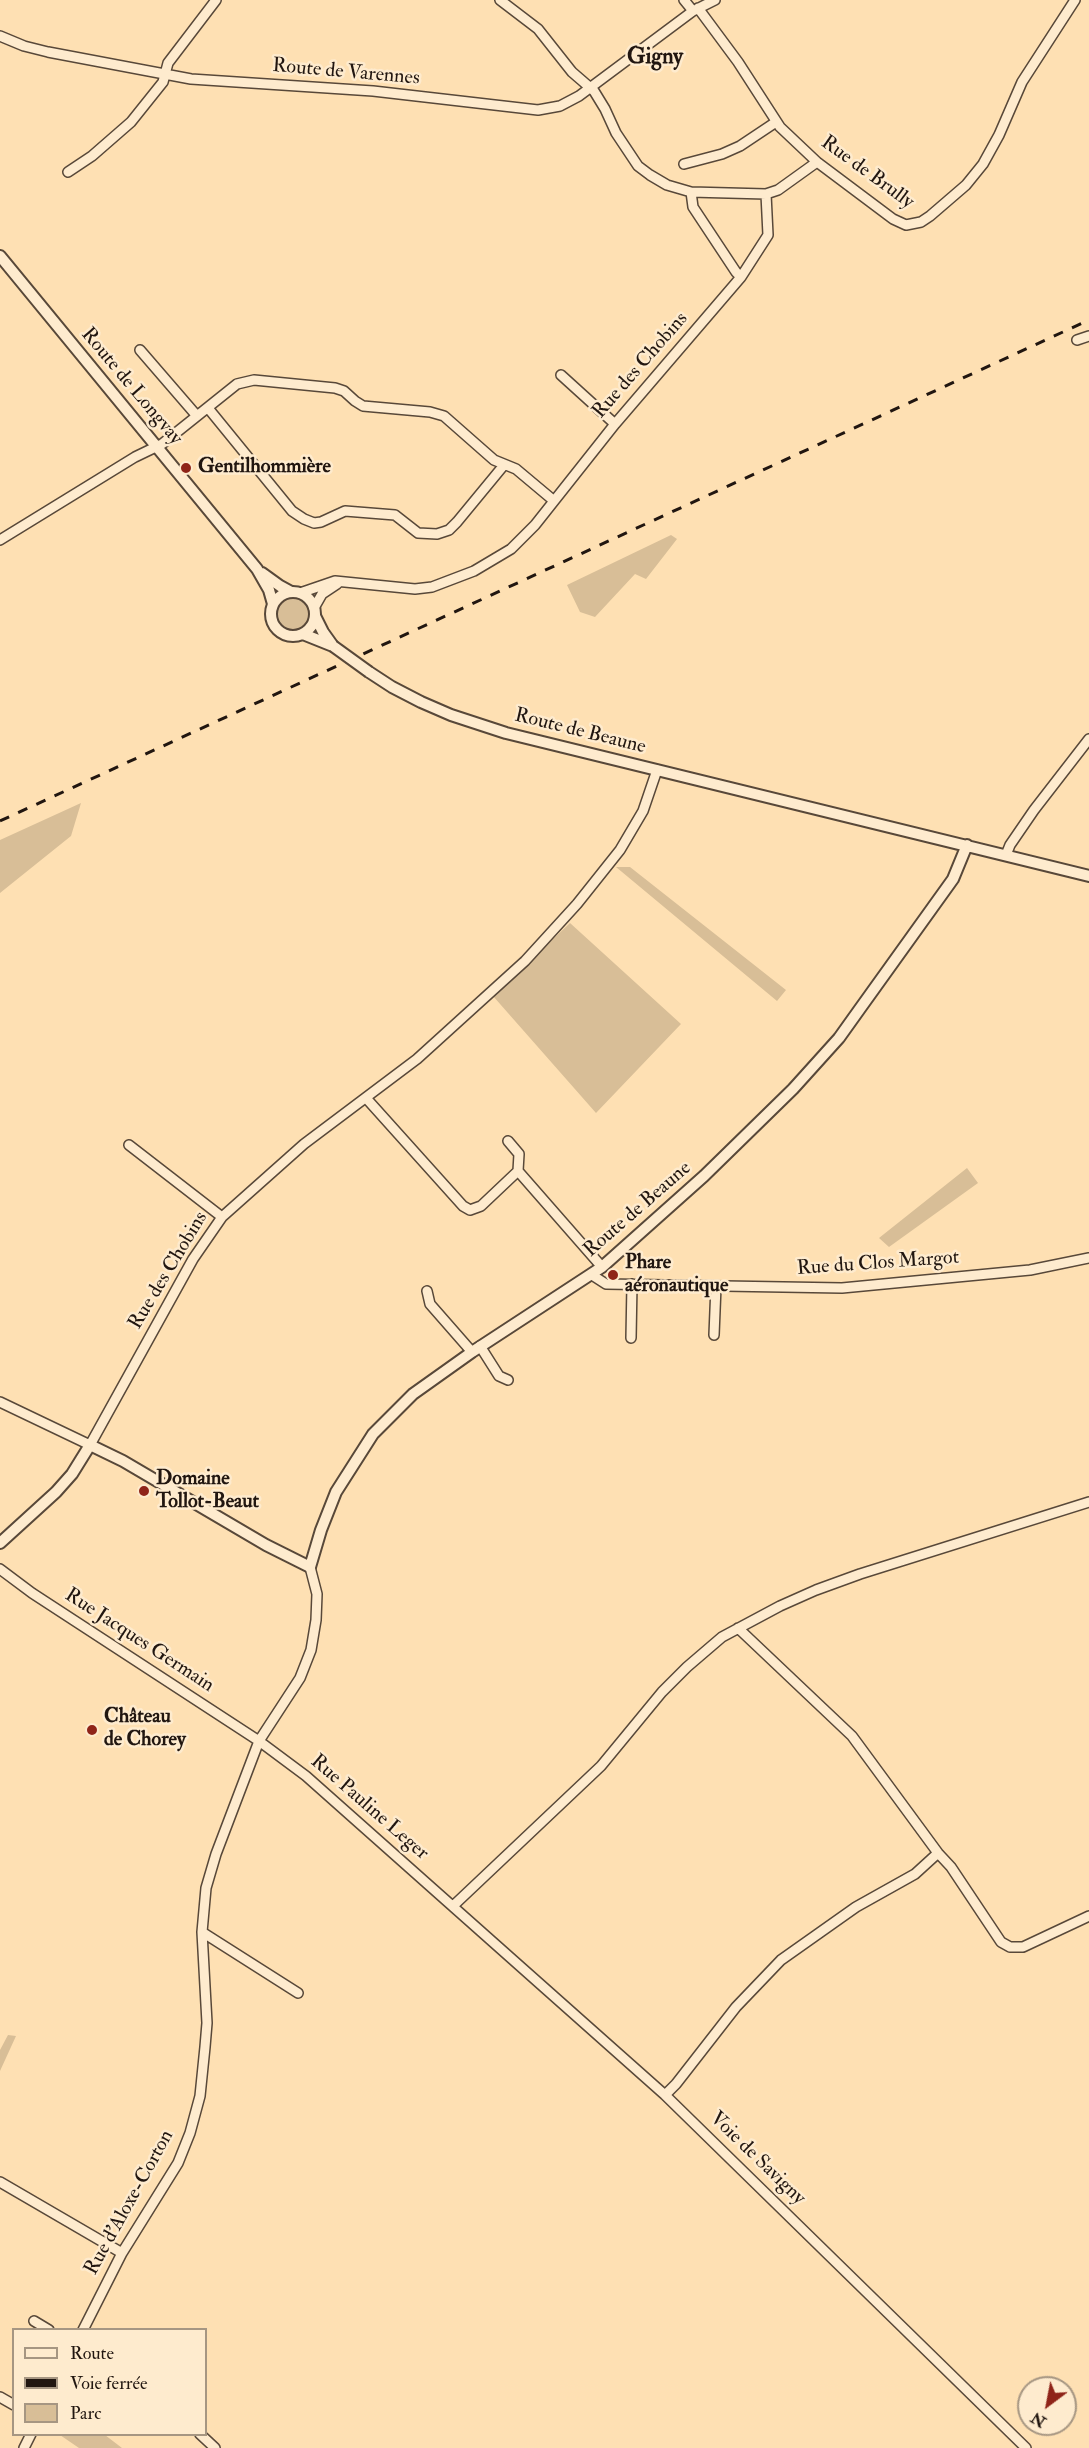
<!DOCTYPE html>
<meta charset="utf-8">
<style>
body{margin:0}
#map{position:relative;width:1089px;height:2448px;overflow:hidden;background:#fee0b3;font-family:"IM FELL Double Pica",serif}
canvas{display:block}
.legend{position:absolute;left:12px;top:2328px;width:195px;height:108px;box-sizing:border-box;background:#feebce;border:2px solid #a69682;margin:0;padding:8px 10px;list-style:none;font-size:18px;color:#211610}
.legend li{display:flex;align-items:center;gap:12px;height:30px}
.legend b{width:30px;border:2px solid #a69682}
.north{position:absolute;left:1017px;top:2376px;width:60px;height:60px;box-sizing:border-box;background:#feebce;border:2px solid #a69682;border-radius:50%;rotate:212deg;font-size:16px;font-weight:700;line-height:24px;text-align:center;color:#211610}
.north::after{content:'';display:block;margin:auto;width:21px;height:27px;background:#8f2418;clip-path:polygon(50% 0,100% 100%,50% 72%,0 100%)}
</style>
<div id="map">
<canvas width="1089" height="2448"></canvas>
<ul class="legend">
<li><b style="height:8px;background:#feebce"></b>Route</li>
<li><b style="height:8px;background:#211610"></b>Voie ferrée</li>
<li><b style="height:16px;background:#d8be97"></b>Parc</li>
</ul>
<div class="north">N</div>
</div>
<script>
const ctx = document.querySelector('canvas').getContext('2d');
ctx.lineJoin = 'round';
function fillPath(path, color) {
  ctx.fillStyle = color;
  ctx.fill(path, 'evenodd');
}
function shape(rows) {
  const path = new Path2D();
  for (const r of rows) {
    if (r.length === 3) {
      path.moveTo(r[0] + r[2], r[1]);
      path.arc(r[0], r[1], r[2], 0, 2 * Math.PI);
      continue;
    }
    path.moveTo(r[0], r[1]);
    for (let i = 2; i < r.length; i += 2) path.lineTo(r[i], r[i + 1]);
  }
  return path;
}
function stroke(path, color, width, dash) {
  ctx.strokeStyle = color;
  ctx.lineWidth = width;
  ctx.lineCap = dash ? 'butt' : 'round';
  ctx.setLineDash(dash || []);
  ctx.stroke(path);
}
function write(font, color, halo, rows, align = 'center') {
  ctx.font = font + ' "IM FELL Double Pica",serif';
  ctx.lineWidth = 5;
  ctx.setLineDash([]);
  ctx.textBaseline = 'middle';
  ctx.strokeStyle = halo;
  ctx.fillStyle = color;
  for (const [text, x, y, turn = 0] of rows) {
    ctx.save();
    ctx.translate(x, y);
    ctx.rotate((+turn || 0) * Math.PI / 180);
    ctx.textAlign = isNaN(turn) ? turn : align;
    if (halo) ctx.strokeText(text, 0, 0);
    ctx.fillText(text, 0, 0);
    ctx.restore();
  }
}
fillPath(shape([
 [671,535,677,539,646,579,635,574,595,617,580,612,567,585],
 [293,614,17],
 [81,803,71,836,0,893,0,840],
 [616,867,630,867,786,990,777,1001],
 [570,923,681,1024,596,1113,493,996],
 [967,1168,978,1183,889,1247,879,1238],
 [8,2035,16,2036,0,2071,0,2050],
 [60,2435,105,2435,122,2448,79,2448]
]), '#d8be97');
const minor = shape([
 [500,0,538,29,572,72,594,91,605,109,616,133,638,166,650,175,667,185,691,192,766,194,778,190,817,162],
 [684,0,693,11],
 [698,8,738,62,780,127,817,162,893,219,906,225,921,222,930,216,966,185,983,164,999,135,1022,82,1075,0],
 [0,36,24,46,48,52,191,79,373,91,538,110,560,106,579,96,693,11,715,0],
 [684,164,722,154,740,146,776,122],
 [68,172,92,156,131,122,163,82,168,63,216,0],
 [691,192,693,207,736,272,741,277],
 [1077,340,1089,336],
 [140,350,197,416],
 [561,375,615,424],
 [208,408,292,511,304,519,314,523,321,522,345,511,395,515,418,533,437,534,449,530,457,522,504,465],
 [0,540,135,457,162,444,237,384,254,380,335,388,344,391,355,401,363,406,430,412,444,416,494,460,516,469,553,500],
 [300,593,335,581,415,589,432,587,474,571,511,549,535,525,615,424,741,277,768,235,766,194],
 [314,608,322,594,337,584],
 [1006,855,1010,845,1034,810,1089,739],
 [366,1098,463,1206,470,1210,481,1206,518,1171,602,1267],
 [508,1141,519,1154,518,1171],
 [129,1145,222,1217],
 [592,1275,606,1284,842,1288,1030,1270,1089,1258],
 [427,1291,430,1304,472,1352],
 [714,1335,716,1286],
 [631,1338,632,1284],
 [480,1346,499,1376,508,1380],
 [0,1402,90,1445,193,1259,222,1217,304,1144,417,1059,525,961,577,904,620,850,643,811,657,770],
 [0,1569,32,1593,259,1741,306,1776,665,2095,1026,2448],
 [738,1628,852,1736,938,1853,951,1867,1001,1942,1010,1947,1023,1947,1089,1916],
 [453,1906,601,1766,662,1692,687,1667,722,1637,780,1606,816,1590,860,1574,1089,1502],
 [202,1932,298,1993],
 [665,2095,676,2084,736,2007,781,1960,856,1907,915,1874,938,1853],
 [0,2182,122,2253],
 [34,2321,49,2330],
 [83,2330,122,2253,178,2163,190,2133,200,2096,205,2047,207,2023,202,1932,206,1888,216,1854,259,1741,300,1678,311,1650,316,1620,317,1594,310,1567],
 [0,2397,14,2405],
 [200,2434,215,2448],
 [24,2448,31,2434]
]);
const tertiary = shape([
 [0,256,257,569,269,590,273,604],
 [262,573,280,586,291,592],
 [293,614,22],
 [315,616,323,632,333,646],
 [303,634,333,646],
 [369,672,392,687,421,702,451,715,506,733,1089,876],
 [0,1543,56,1492,72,1474,90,1445,123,1461,266,1545,310,1567,321,1530,336,1492,373,1434,413,1394,472,1352,602,1267,704,1176,793,1089,839,1038,859,1010,953,879,967,845]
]);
stroke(minor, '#584839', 12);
stroke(tertiary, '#584839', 14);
stroke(minor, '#feebce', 9);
stroke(tertiary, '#feebce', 10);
stroke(shape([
 [0,821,1089,320]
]), '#211610', 3, [10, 10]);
const tertiaryBridge = shape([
 [333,646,369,672]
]);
stroke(tertiaryBridge, '#584839', 14, []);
stroke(tertiaryBridge, '#feebce', 10);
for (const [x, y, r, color] of [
 [186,468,6,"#8f2418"],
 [613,1275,6,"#8f2418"],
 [144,1491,6,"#8f2418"],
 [92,1730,6,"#8f2418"]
]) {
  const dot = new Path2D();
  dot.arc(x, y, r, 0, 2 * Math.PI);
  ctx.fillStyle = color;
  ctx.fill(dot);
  stroke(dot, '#feebce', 2);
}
write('20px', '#211610', '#feebce', [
 ["Route de Varennes",346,73,5],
 ["Rue de Brully",867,173,36],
 ["Rue des Chobins",641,366,-49],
 ["Route de Longvay",131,387,50],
 ["Route de Beaune",580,732,14],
 ["Route de Beaune",638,1210,-41],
 ["Rue du Clos Margot",878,1264,-4],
 ["Rue des Chobins",169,1271,-59],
 ["Rue Jacques Germain",139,1641,33],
 ["Rue Pauline Leger",369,1808,41],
 ["Voie de Savigny",757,2159,44],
 ["Rue d'Aloxe-Corton",130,2203,-61]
]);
write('bold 20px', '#211610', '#feebce', [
 ["Gentilhommière",198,468],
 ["Phare",625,1264],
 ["aéronautique",625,1287],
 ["Domaine",156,1480],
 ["Tollot-Beaut",156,1503],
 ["Château",104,1718],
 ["de Chorey",104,1741]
], 'left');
write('bold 22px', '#211610', '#feebce', [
 ["Gigny",655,58]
]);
</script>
